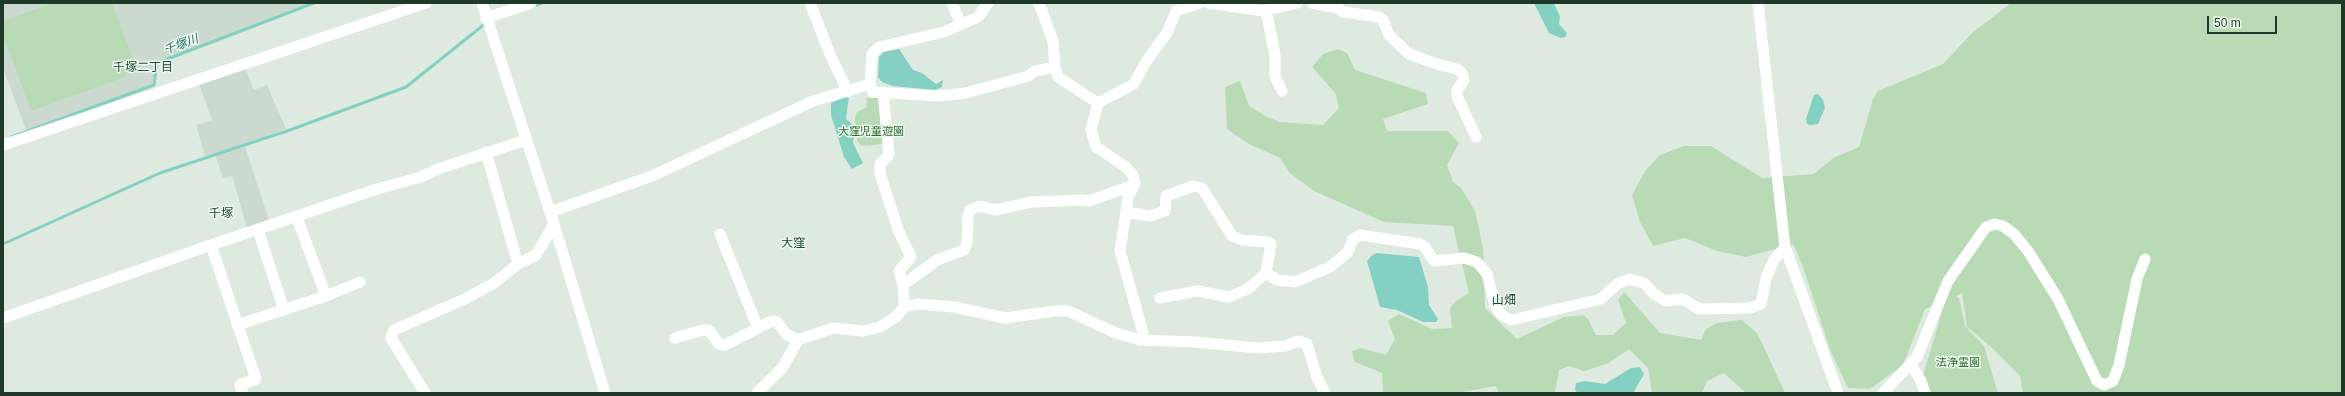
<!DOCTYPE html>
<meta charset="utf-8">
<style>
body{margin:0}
#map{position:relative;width:2345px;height:396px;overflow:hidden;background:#deeae0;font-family:Arial,sans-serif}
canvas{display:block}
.frame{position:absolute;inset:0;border:4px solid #1f3929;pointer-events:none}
.scale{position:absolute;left:2207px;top:16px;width:70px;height:18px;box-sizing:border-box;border:2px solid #1f3929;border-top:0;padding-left:5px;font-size:12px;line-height:14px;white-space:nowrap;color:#1f3929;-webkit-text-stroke:3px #eef6ef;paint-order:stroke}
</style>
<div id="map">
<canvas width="2345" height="396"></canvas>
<div class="frame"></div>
<div class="scale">50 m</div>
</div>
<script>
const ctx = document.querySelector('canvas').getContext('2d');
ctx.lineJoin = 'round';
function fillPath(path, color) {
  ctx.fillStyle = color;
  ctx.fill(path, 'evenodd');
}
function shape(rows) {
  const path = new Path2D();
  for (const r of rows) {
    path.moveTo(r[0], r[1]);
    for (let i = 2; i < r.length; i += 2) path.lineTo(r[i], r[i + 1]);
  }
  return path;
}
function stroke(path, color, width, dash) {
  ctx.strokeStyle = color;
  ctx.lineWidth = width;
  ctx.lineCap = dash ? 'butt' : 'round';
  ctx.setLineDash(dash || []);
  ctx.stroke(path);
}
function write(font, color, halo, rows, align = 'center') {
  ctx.font = font + ' Arial,"Noto Sans JP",sans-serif';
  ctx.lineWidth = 3;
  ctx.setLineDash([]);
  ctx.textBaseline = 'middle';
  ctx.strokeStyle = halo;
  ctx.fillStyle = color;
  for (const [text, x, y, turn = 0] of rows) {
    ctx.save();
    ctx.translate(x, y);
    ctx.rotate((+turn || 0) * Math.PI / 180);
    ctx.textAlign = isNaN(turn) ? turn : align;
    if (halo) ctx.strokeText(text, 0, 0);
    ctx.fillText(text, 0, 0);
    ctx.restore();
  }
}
fillPath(shape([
 [3,3,314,3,157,63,154,85,26,130,3,68],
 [245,68,254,90,267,85,286,129,244,144,269,220,247,228,232,176,223,178,215,154,205,156,196,125,212,120,199,84]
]), '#ccd9cf');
fillPath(shape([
 [53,3,112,3,132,57,125,77,31,111,3,34,3,21],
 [2011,3,2342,3,2342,393,2023,393,2020,376,1991,347,1967,327,1962,293,1956,296,1959,298,1965,326,1984,346,1998,393,1918,393,1945,301,1925,309,1903,365,1870,389,1848,388,1831,352,1802,264,1793,244,1746,257,1717,251,1685,238,1653,246,1640,222,1632,195,1645,171,1660,155,1684,146,1711,146,1762,178,1814,174,1833,158,1859,147,1873,99,1878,91,1943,64,1972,33],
 [1338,49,1347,53,1355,70,1426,93,1428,104,1383,119,1387,131,1448,131,1459,143,1447,165,1453,182,1461,188,1475,211,1483,248,1485,308,1517,339,1564,317,1583,315,1588,319,1596,335,1613,335,1626,323,1618,300,1624,292,1660,333,1701,340,1706,329,1717,323,1742,320,1756,332,1762,343,1785,393,1746,393,1724,373,1707,381,1702,393,1652,393,1648,368,1629,349,1609,363,1584,371,1569,366,1559,370,1555,393,1499,393,1496,386,1456,393,1383,393,1382,373,1355,362,1352,351,1361,348,1386,355,1395,339,1388,321,1399,314,1432,329,1452,328,1450,308,1456,301,1469,293,1453,226,1384,222,1314,191,1290,173,1280,158,1249,144,1227,129,1225,87,1240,81,1249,106,1267,117,1280,122,1323,125,1339,108,1336,94,1312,67,1323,54],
 [866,98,880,98,886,143,869,146,860,145,857,140,855,117,857,112,867,107]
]), '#b8dbb6');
fillPath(shape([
 [1534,3,1554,3,1560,17,1559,24,1567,33,1565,37,1561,38,1549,33],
 [899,49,913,70,922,73,936,84,943,80,942,87,935,90,893,86,882,82,878,77,879,57,884,52],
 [1818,94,1823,100,1825,108,1818,124,1810,125,1807,124,1806,119,1814,95],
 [849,96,846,119,851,123,855,132,853,143,863,163,852,169,844,157,831,115,831,103],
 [1377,253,1419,257,1428,287,1429,305,1438,319,1436,322,1423,322,1397,310,1380,307,1367,261,1371,256],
 [1640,367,1644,374,1633,393,1578,393,1575,390,1576,383,1585,381,1605,384,1631,368]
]), '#84d0c2');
stroke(shape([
 [533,6,542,3],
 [11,137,154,85,157,63,314,3],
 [3,244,160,173,290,130,406,87,486,23]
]), '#84d0c2', 3);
stroke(shape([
 [482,3,554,224,605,393],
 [810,3,829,52,848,92],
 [952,3,961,25],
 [988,3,978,17,944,32,879,47,872,54,870,84,873,92,939,96,966,93,1028,76,1035,71,1055,67],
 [1039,3,1053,41,1055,67,1058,77,1098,103],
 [1208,3,1263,11,1297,3],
 [1312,3,1338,8,1343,12,1379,17,1383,20,1389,35,1409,54,1440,65,1457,69,1462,73,1464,80,1457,90,1457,96,1476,137],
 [1758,3,1785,247,1838,393],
 [1266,10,1275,55,1275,76,1282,91],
 [486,18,531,3],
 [883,92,889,155,880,164,880,174,899,232,911,257,899,271,903,285,904,307],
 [3,145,426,3],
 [486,152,518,264],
 [550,212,652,176,813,101,870,84],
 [1126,212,1150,216,1165,211,1166,196,1193,186,1202,188,1232,236,1242,240,1268,242,1271,244,1266,273,1277,280,1295,282,1330,267,1348,252,1353,239,1360,235,1420,244,1425,247,1434,261,1464,258,1477,262,1487,274,1495,306,1502,315,1511,320,1601,299,1617,284,1629,279,1644,283,1654,294,1666,301,1683,299,1699,309,1750,308,1761,304,1766,278,1774,260,1785,247],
 [297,218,326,296],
 [258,230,284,310],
 [720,234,758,328],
 [211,245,256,379,240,385,243,393],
 [903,285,937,260,964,250,967,243,968,215,970,210,980,206,995,210,1032,202,1082,200,1089,201,1134,185],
 [1160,298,1198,291,1229,297,1248,289,1266,273],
 [3,318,211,245,377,189,421,177,438,169,526,140],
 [237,325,326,296,360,282],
 [675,338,703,330,709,330,719,344,725,345,772,321,777,322,786,334,798,340],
 [1140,340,1143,333,1120,251,1128,198,1135,183,1133,175,1126,167,1096,147,1091,130,1098,103,1134,84,1147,60,1167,33,1176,11,1199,3],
 [1911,364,1921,381,1925,393],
 [425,393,391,338,394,330,467,298,494,283,518,264,536,255,554,224],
 [757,393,783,367,798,340,833,328,863,331,880,327,896,317,904,307,917,304,954,307,1005,318,1055,311,1068,311,1116,333,1140,340,1195,342,1257,348,1285,346,1299,341,1307,344,1317,377,1325,393],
 [1883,393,1917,357,1948,281,1986,227,1995,224,2003,226,2014,234,2028,251,2058,299,2097,381,2104,385,2113,381,2119,365,2137,279,2145,259]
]), '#fff', 11);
write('11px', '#29702d', '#eef6ef', [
 ["大窪児童遊園",871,132],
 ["法浄霊園",1958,363]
]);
write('italic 12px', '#1a7465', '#eef6ef', [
 ["千塚川",181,45,-21]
]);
write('12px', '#1b4b2f', '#eef6ef', [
 ["千塚二丁目",143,68],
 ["千塚",221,214],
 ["大窪",793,244],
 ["山畑",1504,301]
]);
</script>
